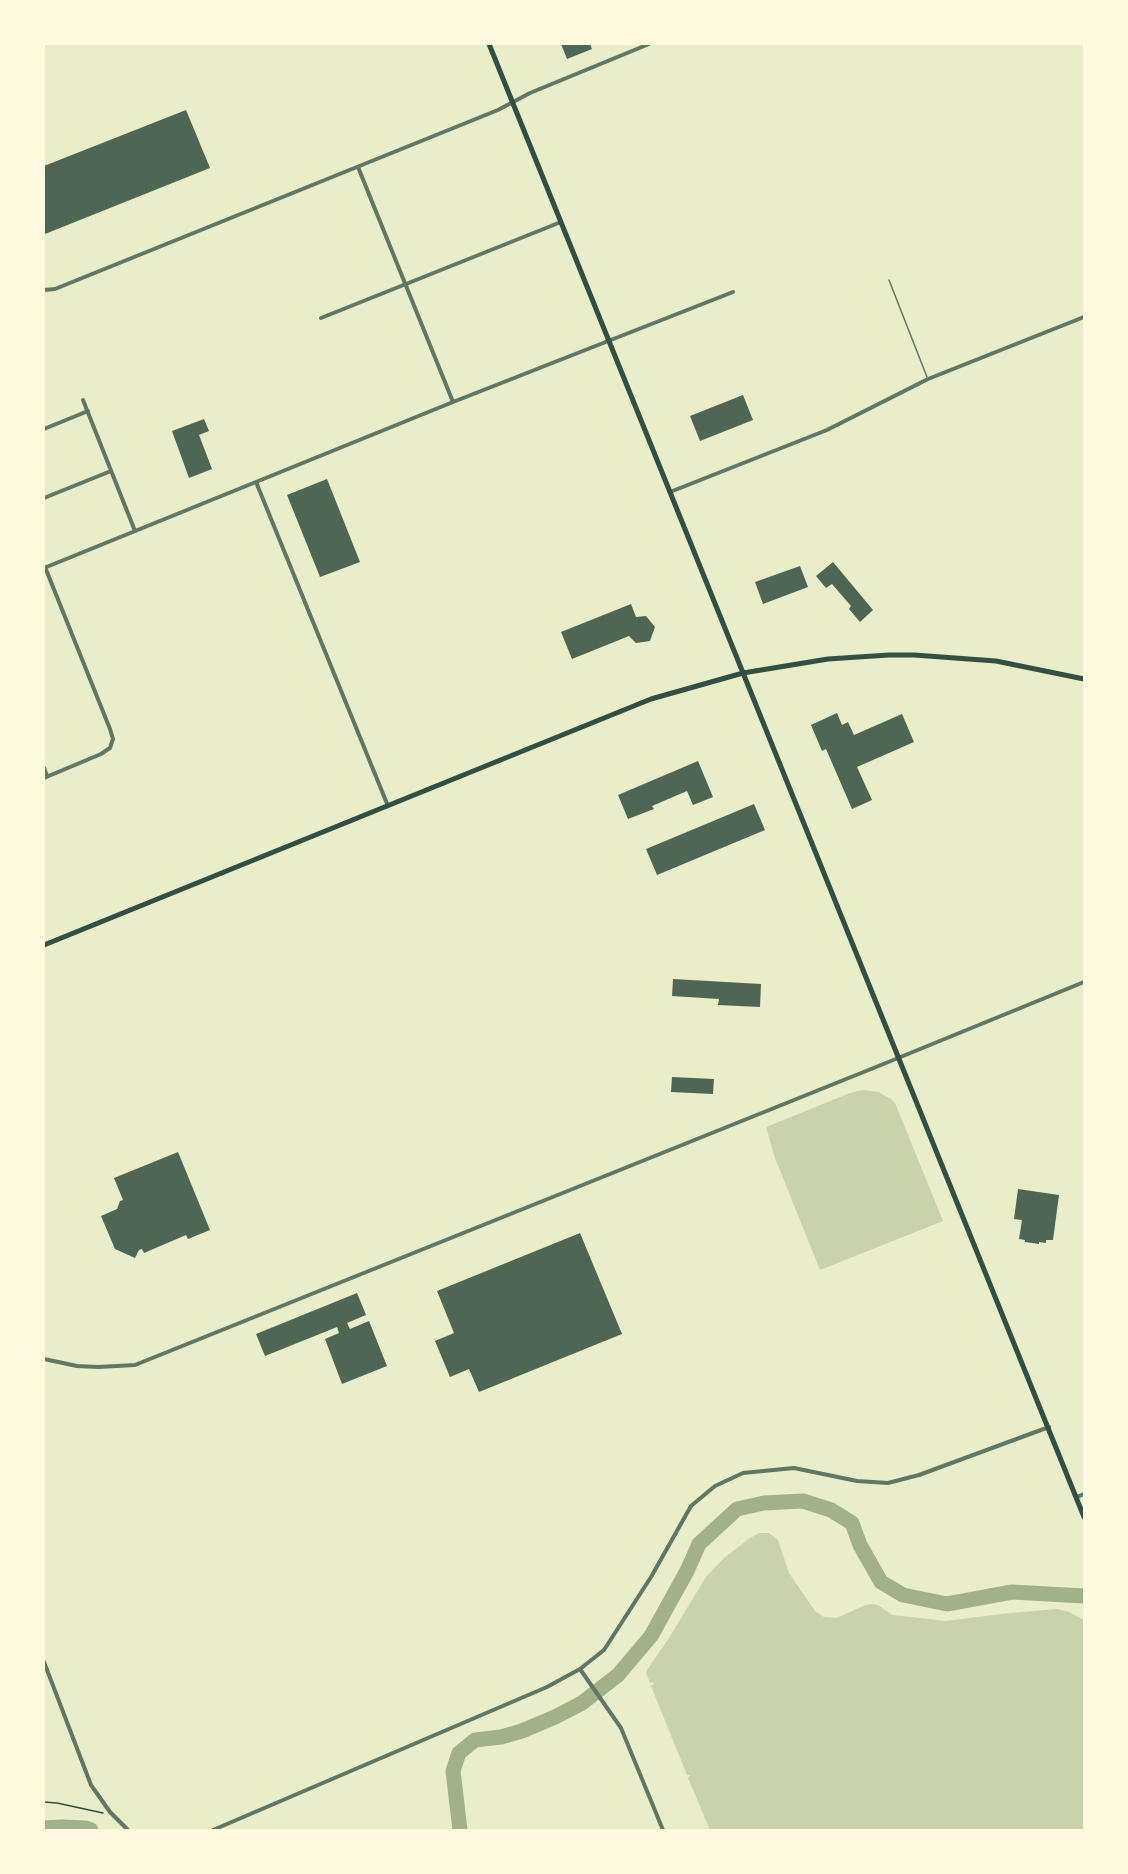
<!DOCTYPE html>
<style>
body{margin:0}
#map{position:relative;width:1128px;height:1874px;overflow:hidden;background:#e9edc9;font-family:Ubuntu,sans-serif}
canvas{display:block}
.frame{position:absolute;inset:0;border:45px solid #fefae0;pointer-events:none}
</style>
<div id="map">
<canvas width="1128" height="1874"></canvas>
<div class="frame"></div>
</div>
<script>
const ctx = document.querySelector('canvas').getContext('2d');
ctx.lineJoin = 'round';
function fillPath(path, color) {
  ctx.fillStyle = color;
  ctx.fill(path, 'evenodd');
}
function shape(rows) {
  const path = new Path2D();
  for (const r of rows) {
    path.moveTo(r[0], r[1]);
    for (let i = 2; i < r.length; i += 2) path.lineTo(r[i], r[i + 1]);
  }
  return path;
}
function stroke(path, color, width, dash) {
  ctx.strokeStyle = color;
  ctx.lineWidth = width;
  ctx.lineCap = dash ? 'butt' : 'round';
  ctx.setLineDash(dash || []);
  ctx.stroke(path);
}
fillPath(shape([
 [863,1090,878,1092,891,1099,895,1103,943,1221,820,1270,775,1158,766,1127,850,1093],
 [759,1533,769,1533,778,1540,789,1573,815,1611,824,1617,837,1618,865,1605,873,1604,878,1605,892,1615,946,1621,1010,1613,1057,1609,1069,1612,1084,1620,1084,1830,710,1830,688,1778,690,1775,687,1775,651,1686,654,1684,653,1682,650,1683,646,1673,647,1670,667,1641,706,1577,724,1558,750,1538]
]), '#cad2ad');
stroke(shape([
 [44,1828,62,1827,86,1828,91,1830],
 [460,1830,453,1771,459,1753,475,1740,501,1737,522,1731,555,1717,582,1703,618,1675,651,1636,687,1571,699,1544,737,1509,764,1503,803,1501,831,1510,852,1523,860,1545,881,1582,903,1595,947,1604,1012,1592,1084,1596]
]), '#a3b18a', 15);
fillPath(shape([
 [561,44,590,44,592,49,567,59],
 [186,110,210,168,45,234,44,230,44,166],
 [743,395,753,420,700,441,690,416],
 [204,419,209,431,199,435,212,469,189,478,172,431],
 [327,479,360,562,320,577,287,495],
 [833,562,873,610,860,622,849,609,851,606,832,584,826,588,816,576],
 [800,566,808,587,763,604,755,582],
 [631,604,636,617,646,616,655,627,650,641,636,643,629,636,572,659,561,632],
 [837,713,842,725,848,722,854,735,902,714,914,742,857,767,872,800,852,809,826,749,822,751,811,725],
 [698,761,713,797,693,805,687,791,652,806,654,809,628,819,618,795],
 [754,804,765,830,657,875,646,849],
 [673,979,761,984,760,1007,718,1005,719,999,672,996],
 [672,1077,714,1079,713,1094,671,1092],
 [178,1152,210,1230,188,1239,186,1235,144,1253,142,1249,139,1250,135,1258,115,1249,101,1216,117,1209,120,1201,123,1200,114,1178],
 [1018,1189,1059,1195,1053,1240,1046,1240,1046,1243,1039,1242,1039,1244,1025,1242,1025,1240,1019,1239,1022,1220,1014,1219],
 [580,1233,622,1334,479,1392,469,1369,450,1377,435,1341,454,1333,437,1291],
 [357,1293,366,1315,347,1323,350,1329,369,1321,387,1366,342,1384,325,1339,339,1333,337,1327,265,1356,256,1334]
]), '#4f6655');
stroke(shape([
 [44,1802,57,1803,103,1813]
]), '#344e41', 1.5);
stroke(shape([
 [889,280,927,377]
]), '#617663', 1.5);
stroke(shape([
 [358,167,453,402],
 [44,290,55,289,498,110,530,93,649,44],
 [321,318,561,222],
 [83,400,135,531],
 [44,429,88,411],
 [256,482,388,806],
 [670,492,827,430,928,379,1084,317],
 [44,498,111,471],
 [44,568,453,402,733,292],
 [44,768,47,776],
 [44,778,101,754,110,748,113,739,110,729,45,567],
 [44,1359,77,1366,98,1367,135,1365,881,1065,1084,982],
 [1077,1497,1084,1494],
 [44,1662,91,1785,110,1812,128,1830],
 [580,1669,621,1728,663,1830],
 [213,1830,547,1687,580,1669,604,1650,651,1577,691,1506,715,1486,743,1473,794,1468,857,1481,888,1483,919,1475,1049,1427]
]), '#617663', 4);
stroke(shape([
 [489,44,1084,1517],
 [44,945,651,699,743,673,828,659,889,655,914,655,996,661,1084,679]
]), '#344e41', 5);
</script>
